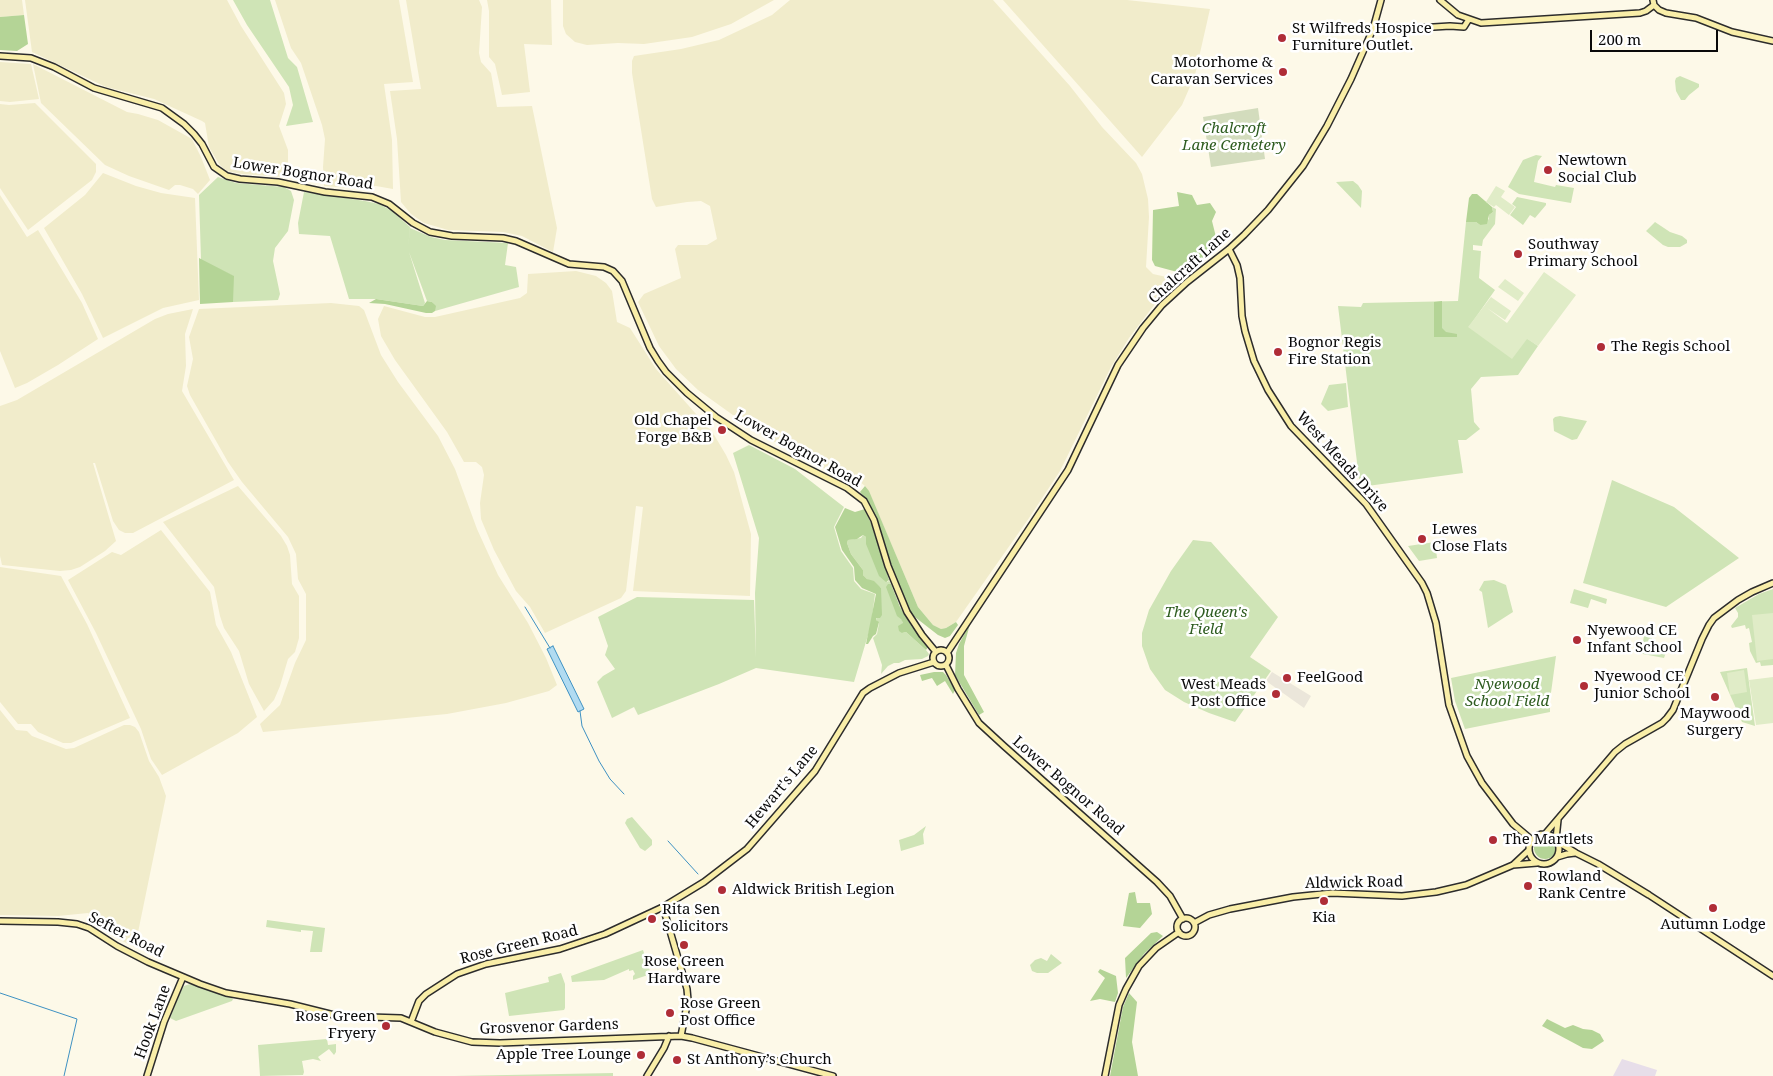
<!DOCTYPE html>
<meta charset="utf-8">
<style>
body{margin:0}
#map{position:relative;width:1773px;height:1076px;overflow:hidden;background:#fdf9e8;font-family:"Noto Serif",serif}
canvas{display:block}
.scale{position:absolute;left:1590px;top:30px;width:128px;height:22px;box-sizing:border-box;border:2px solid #0a0a0a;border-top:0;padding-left:6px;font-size:15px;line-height:18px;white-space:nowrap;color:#0a0a0a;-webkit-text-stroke:4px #fff;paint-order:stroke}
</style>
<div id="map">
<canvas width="1773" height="1076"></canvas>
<div class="scale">200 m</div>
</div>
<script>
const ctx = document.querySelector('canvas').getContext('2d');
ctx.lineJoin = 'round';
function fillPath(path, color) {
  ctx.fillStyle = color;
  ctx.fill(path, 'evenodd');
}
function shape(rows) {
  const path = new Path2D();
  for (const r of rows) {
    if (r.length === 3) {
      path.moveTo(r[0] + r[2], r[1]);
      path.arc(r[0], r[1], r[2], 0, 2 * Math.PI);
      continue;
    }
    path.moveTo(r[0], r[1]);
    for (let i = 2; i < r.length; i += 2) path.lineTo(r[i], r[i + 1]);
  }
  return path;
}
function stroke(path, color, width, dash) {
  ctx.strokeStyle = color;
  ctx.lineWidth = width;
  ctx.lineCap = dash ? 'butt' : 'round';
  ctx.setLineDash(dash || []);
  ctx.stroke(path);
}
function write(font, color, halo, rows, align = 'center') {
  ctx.font = font + ' "Noto Serif",serif';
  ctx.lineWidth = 5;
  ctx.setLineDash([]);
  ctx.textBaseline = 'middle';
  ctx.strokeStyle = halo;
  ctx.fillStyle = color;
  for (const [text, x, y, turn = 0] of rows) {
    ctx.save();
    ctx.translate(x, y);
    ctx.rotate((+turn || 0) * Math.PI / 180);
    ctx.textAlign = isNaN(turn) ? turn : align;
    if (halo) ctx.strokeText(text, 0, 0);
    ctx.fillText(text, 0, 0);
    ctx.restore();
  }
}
fillPath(shape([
 [1622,1059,1657,1070,1655,1076,1613,1076]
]), '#e7dee9');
fillPath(shape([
 [0,0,22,0,24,15,0,17],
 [25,0,227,0,241,26,284,93,286,104,279,126,288,150,288,162,284,177,242,174,226,171,219,164,209,147,205,123,202,121,154,99,106,87,32,52],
 [275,0,399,0,413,82,384,84,392,140,393,189,376,186,351,188,324,186,323,167,325,139,322,125,301,63,291,48],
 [406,0,479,0,482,7,479,53,481,62,491,73,497,107,532,106,557,228,553,252,522,236,503,232,448,230,424,223,411,214,401,202,397,139,390,91,421,89],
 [487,0,551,0,552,45,524,44,530,92,502,95,495,64,489,57,489,11],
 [563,0,774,0,731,24,692,37,644,44,618,43,587,45,575,42,566,34,563,26],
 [790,0,993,0,1070,86,1102,127,1136,163,1142,174,1148,199,1149,217,1146,267,1153,274,1171,278,1171,283,1129,338,1111,367,1060,471,1029,518,956,622,946,628,941,629,933,625,918,607,869,492,865,486,860,482,840,477,758,433,698,390,676,369,659,346,638,302,644,294,681,278,675,249,678,245,707,245,717,239,710,206,701,201,687,202,656,207,652,199,632,73,632,61,634,56,681,49,719,40,772,15],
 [1003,0,1127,0,1210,9,1195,75,1182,105,1142,157],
 [0,62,31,64,39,99,10,102,0,101],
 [33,64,127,112,138,114,158,120,192,139,201,157,210,180,198,194,193,189,180,185,175,185,169,190,129,176,105,165,41,103],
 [35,103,96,164,96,172,92,180,28,230,0,188,0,104,9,105],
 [103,173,136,186,161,193,195,198,199,300,163,308,103,338,82,294,44,228,85,195],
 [0,195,27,237,38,230,82,303,98,339,58,365,27,383,15,388,0,351],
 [576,271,596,276,606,283,612,291,617,322,630,328,656,369,713,433,726,455,734,472,751,534,750,596,633,591,643,507,636,506,626,591,621,598,545,633,530,607,516,591,494,550,481,519,480,503,484,475,482,467,476,462,464,462,447,432,395,360,381,336,378,319,384,306,425,317,435,317,520,298,527,293,528,274],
 [331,303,359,306,364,310,381,355,398,382,438,436,455,469,477,529,498,575,528,623,546,658,557,685,549,691,506,703,447,714,263,732,260,724,280,705,295,663,306,640,306,594,298,579,296,554,288,537,242,482,228,462,190,395,187,386,193,359,189,337,199,309],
 [193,309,185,334,186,366,182,391,234,480,133,533,125,533,119,530,113,521,95,463,93,463,116,541,105,551,80,567,71,570,60,571,2,565,0,556,0,406,17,400,155,319,168,314],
 [238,486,281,536,287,546,290,555,292,584,299,596,299,638,295,652,288,659,280,686,274,700,264,711,249,684,239,651,224,628,220,616,214,587,163,522],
 [161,530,210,592,216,625,231,652,257,717,238,733,162,775,151,759,141,729,96,633,68,580,112,552,121,555],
 [0,567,61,576,87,624,130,718,71,743,63,743,38,732,31,724,18,724,0,702],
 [0,710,16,730,27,731,32,736,66,749,74,748,124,725,130,725,135,727,139,732,149,761,159,777,166,796,135,947,120,940,102,923,88,913,58,916,0,915]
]), '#f1eccb');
fillPath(shape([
 [233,0,270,0,288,58,297,67,313,122,286,126,293,105,289,87,247,25],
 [1680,76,1699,84,1699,87,1689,95,1685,100,1681,100,1676,91,1675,81,1676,78],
 [1536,155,1542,156,1538,161,1534,182,1555,187,1556,185,1574,188,1571,203,1519,194,1508,187,1523,160],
 [218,177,236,183,284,187,291,191,294,200,288,231,275,248,273,261,280,294,278,300,233,302,233,276,201,260,199,195],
 [1353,181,1358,185,1362,191,1361,208,1336,182],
 [304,192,365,201,379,204,392,211,410,227,408,249,410,228,431,237,445,240,508,243,505,265,516,267,519,287,435,311,435,306,432,302,427,301,409,252,425,303,423,306,376,299,349,299,330,236,299,234,298,223],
 [1517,197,1546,203,1546,205,1535,218,1530,215,1523,225,1510,215,1516,207,1512,204],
 [1492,207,1496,209,1495,224,1483,240,1482,246,1473,245,1473,250,1481,251,1479,278,1495,290,1469,327,1527,338,1538,346,1518,375,1481,377,1471,389,1474,422,1480,429,1466,440,1458,440,1463,473,1360,487,1338,306,1361,307,1363,303,1458,301,1466,222,1476,222,1480,225,1489,219,1489,215,1493,212],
 [1655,222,1670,232,1682,236,1687,240,1687,243,1680,247,1668,247,1663,245,1646,231],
 [1346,383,1348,407,1328,411,1321,404,1329,385],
 [1560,416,1587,421,1577,439,1572,440,1554,431,1553,419,1555,417],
 [749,445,795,469,844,507,834,527,841,551,853,568,854,581,861,589,875,594,871,625,854,682,756,668,719,684,638,715,634,707,612,718,597,682,603,676,615,669,605,655,608,646,598,617,637,597,754,600,756,658,755,593,759,538,733,453],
 [1612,480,1674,507,1739,558,1666,607,1583,583],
 [863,535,866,537,883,578,888,582,889,580,891,584,888,584,903,623,902,633,906,632,926,650,929,654,928,656,922,659,905,660,899,663,894,663,888,666,881,674,882,665,873,638,877,634,879,623,876,620,881,588,867,579,863,575,863,570,851,554,847,543,848,540,861,538],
 [1193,540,1211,542,1278,617,1250,657,1271,671,1235,722,1209,713,1184,702,1165,690,1150,669,1142,646,1142,633,1149,610,1171,571],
 [1435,542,1437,558,1419,561,1408,546],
 [1494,580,1506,585,1513,612,1488,628,1482,592,1479,590,1484,581],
 [1574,589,1607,599,1606,604,1591,599,1588,608,1570,603],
 [1773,589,1773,665,1761,666,1760,662,1756,663,1750,651,1749,643,1752,642,1749,628,1746,629,1745,625,1732,628,1731,626,1738,617,1738,613,1735,608,1759,594],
 [1644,636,1652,638,1651,645,1667,649,1664,658,1643,654,1641,652],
 [1556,656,1550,700,1550,712,1465,729,1455,701,1451,678],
 [1747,668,1755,726,1742,722,1720,672],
 [632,817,652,840,652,845,645,851,640,848,625,823,627,819],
 [926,826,923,834,924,844,901,851,899,840,914,835],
 [267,920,325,928,322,952,310,952,313,931,301,930,301,932,266,927],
 [643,950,651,974,633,980,633,976,635,974,633,970,629,971,629,969,604,980,572,982,571,976],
 [1051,954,1062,963,1048,973,1037,973,1032,971,1030,965,1035,960,1041,958,1047,961],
 [561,973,565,984,565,1008,564,1010,509,1016,505,993,549,982,548,977],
 [190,984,230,996,233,999,232,1001,176,1021,170,1018,180,993,184,986],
 [327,1039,328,1045,336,1044,336,1052,334,1055,329,1049,318,1057,321,1061,313,1059,302,1061,304,1072,303,1075,260,1076,258,1045],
 [613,1073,613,1076,454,1076]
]), '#cfe4b6');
fillPath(shape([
 [24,15,28,44,17,51,0,50,0,17],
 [1177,192,1192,195,1197,205,1210,203,1216,212,1212,221,1217,241,1208,256,1181,273,1155,266,1152,260,1153,210,1179,206],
 [1472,194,1477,194,1492,207,1493,212,1489,215,1487,224,1480,225,1476,222,1466,222,1469,198],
 [199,258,234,276,233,302,200,304],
 [376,299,423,306,427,301,432,302,436,306,435,311,432,313,426,313,385,304,369,303],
 [1442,301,1442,328,1446,332,1457,334,1457,337,1434,337,1434,302],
 [865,486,869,491,918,607,933,625,941,629,946,628,956,622,958,625,950,636,945,638,938,635,911,614,893,571,873,513,870,505,860,492],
 [845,508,855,512,865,509,872,526,889,580,886,582,879,576,866,544,866,537,863,535,857,539,848,540,847,543,851,554,863,570,863,575,867,579,874,581,881,588,882,615,880,618,876,618,876,620,879,622,876,634,873,636,868,644,866,644,876,594,862,588,855,580,854,567,842,550,835,527],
 [888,584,891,584,900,607,912,627,928,647,926,650,906,632,902,633,899,631,898,626,903,623,901,619,897,616,886,587],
 [970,624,964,646,964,675,984,712,979,715,955,675,956,653,959,644],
 [934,672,943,672,946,675,955,690,953,694,945,681,937,686,932,678,922,681,920,675],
 [1545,848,11],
 [1135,892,1137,903,1150,903,1152,914,1140,928,1123,926,1129,893],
 [1157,932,1163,936,1144,954,1126,978,1125,958,1151,933],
 [1100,969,1116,976,1118,993,1115,1002,1100,999,1090,1001,1105,978,1098,972],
 [1129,993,1137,1002,1132,1042,1138,1076,1110,1076,1123,1007],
 [1547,1019,1565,1028,1573,1025,1583,1029,1592,1030,1600,1034,1604,1041,1592,1049,1583,1048,1542,1026]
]), '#b4d496');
fillPath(shape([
 [1258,108,1265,159,1211,167,1203,117]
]), '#d3dcbd');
fillPath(shape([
 [1496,186,1505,191,1501,197,1515,207,1509,215,1496,205,1494,207,1486,202],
 [1544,272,1576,295,1538,346,1527,339,1512,359,1468,327,1491,297,1511,311,1505,320,1487,308,1507,323],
 [1505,279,1524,293,1518,301,1498,287],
 [1773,613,1773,659,1757,661,1752,615],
 [1744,670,1747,692,1730,695,1727,673],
 [1773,677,1773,723,1756,725,1749,680]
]), '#e0ecc7');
fillPath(shape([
 [1272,672,1311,696,1304,708,1266,681]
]), '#ebe6da');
const water = shape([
 [553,646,584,709,578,712,547,649,553,646]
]);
fillPath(water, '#b1dbf1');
stroke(water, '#3e91c2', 1);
stroke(shape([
 [525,607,550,648],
 [580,711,582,726,599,761,610,779,624,794],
 [668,841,698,874],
 [0,993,77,1019,64,1076]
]), '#3e91c2', 1);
const secondary = shape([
 [1440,0,1458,15,1481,23,1640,13,1646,11,1654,5],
 [1653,0,1654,5,1659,10,1666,13,1696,18,1732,32,1773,41],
 [1373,29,1385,30,1450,26,1464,27,1469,19],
 [0,56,31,58,54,67,94,88,162,108,184,124,194,134,202,144,214,167,227,176,240,179,278,182,325,192,372,197,389,204,413,223,430,232,452,236,503,238,516,241,569,264,604,267,613,271,622,281,650,348,658,361,666,372,687,393,716,417,751,440,847,488,864,501,874,520,888,566,907,612,922,635,936,652],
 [1229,249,1237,265,1240,278,1242,316,1245,331,1254,361,1268,390,1291,426,1366,504,1422,583,1427,593,1436,623,1449,705,1467,756,1482,783,1513,824,1532,840],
 [941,658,8],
 [947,653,1068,470,1118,365,1143,328,1162,305,1187,282,1229,249,1244,235,1268,210,1303,166,1327,126,1351,79,1373,29,1381,0],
 [946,665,958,689,979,723,1004,746,1157,882,1170,896,1183,919],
 [1544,849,15],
 [1545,834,1615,752,1625,744,1662,723,1667,718,1673,710,1702,639,1709,625,1714,618,1738,600,1752,592,1773,583],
 [1556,839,1558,820],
 [1558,842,1576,853,1598,864,1649,895,1773,976],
 [1557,857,1567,854,1575,853],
 [1513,865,1537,863],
 [663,907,687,989,688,1000,681,1036],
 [1186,927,9],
 [0,921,58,922,77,924,89,928,117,946,148,962,200,984,226,993,290,1004,338,1016,401,1018,435,1032,472,1042,500,1043,681,1036,692,1038,833,1076],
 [1194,923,1209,915,1230,909,1293,897,1332,893,1402,896,1436,892,1466,885,1513,865,1529,850],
 [411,1022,419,1001,426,994,457,974,486,964,560,949,605,934,663,907,704,882,747,849,815,771,863,693,870,688,899,673,934,662],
 [147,1076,164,1022,183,977],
 [647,1076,664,1048,669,1036],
 [1105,1076,1119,1005,1126,989,1139,966,1156,948,1179,932]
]);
stroke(secondary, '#2c2c2c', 8);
stroke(secondary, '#f9eea8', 5);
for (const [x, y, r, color] of [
 [1282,38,5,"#af2d37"],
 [1283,72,5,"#af2d37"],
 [1548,170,5,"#af2d37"],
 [1518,254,5,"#af2d37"],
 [1601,347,5,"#af2d37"],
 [1278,352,5,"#af2d37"],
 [722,430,5,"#af2d37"],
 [1422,539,5,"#af2d37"],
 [1577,640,5,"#af2d37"],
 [1287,678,5,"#af2d37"],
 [1584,686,5,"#af2d37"],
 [1276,694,5,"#af2d37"],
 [1715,697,5,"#af2d37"],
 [1493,840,5,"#af2d37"],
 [1528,886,5,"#af2d37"],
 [722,890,5,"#af2d37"],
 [1324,901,5,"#af2d37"],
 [1713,908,5,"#af2d37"],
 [652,919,5,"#af2d37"],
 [684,945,5,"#af2d37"],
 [670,1013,5,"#af2d37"],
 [386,1026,5,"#af2d37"],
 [641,1055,5,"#af2d37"],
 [677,1060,5,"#af2d37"]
]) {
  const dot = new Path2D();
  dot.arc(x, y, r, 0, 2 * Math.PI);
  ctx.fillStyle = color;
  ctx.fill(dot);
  stroke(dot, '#fff', 2);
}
write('15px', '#0a0a0a', '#fff', [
 ["St Wilfreds Hospice",1292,29],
 ["Furniture Outlet.",1292,46],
 ["Motorhome &",1273,63,"right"],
 ["Caravan Services",1273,80,"right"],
 ["Newtown",1558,161],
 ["Social Club",1558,178],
 ["Southway",1528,245],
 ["Primary School",1528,262],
 ["Bognor Regis",1288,343],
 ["Fire Station",1288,360],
 ["The Regis School",1611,347],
 ["Old Chapel",712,421,"right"],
 ["Forge B&B",712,438,"right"],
 ["Lewes",1432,530],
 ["Close Flats",1432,547],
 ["Nyewood CE",1587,631],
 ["Infant School",1587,648],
 ["Nyewood CE",1594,677],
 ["Junior School",1594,694],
 ["FeelGood",1297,678],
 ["West Meads",1266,685,"right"],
 ["Post Office",1266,702,"right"],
 ["Maywood",1715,714,"center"],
 ["Surgery",1715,731,"center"],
 ["The Martlets",1503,840],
 ["Rowland",1538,877],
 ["Rank Centre",1538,894],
 ["Aldwick British Legion",732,890],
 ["Rita Sen",662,910],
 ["Solicitors",662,927],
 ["Kia",1324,918,"center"],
 ["Autumn Lodge",1713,925,"center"],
 ["Rose Green",684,962,"center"],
 ["Hardware",684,979,"center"],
 ["Rose Green",680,1004],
 ["Post Office",680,1021],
 ["Rose Green",376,1017,"right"],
 ["Fryery",376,1034,"right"],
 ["Apple Tree Lounge",631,1055,"right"],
 ["St Anthony’s Church",687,1060]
], 'left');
write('italic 15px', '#2e5c20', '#fff', [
 ["Chalcroft",1234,129],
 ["Lane Cemetery",1234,146],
 ["The Queen's",1206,613],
 ["Field",1206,630],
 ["Nyewood",1507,685],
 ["School Field",1507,702]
]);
write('15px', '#0a0a0a', '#fff', [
 ["Lower Bognor Road",303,174,9],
 ["Chalcraft Lane",1190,266,-42],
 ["Lower Bognor Road",798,449,29],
 ["West Meads Drive",1342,462,48],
 ["Lower Bognor Road",1068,786,41],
 ["Hewart's Lane",782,787,-50],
 ["Aldwick Road",1354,883,-1],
 ["Sefter Road",126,935,27],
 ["Rose Green Road",519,945,-14],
 ["Hook Lane",153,1022,-70],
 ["Grosvenor Gardens",549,1027,-2]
]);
</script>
